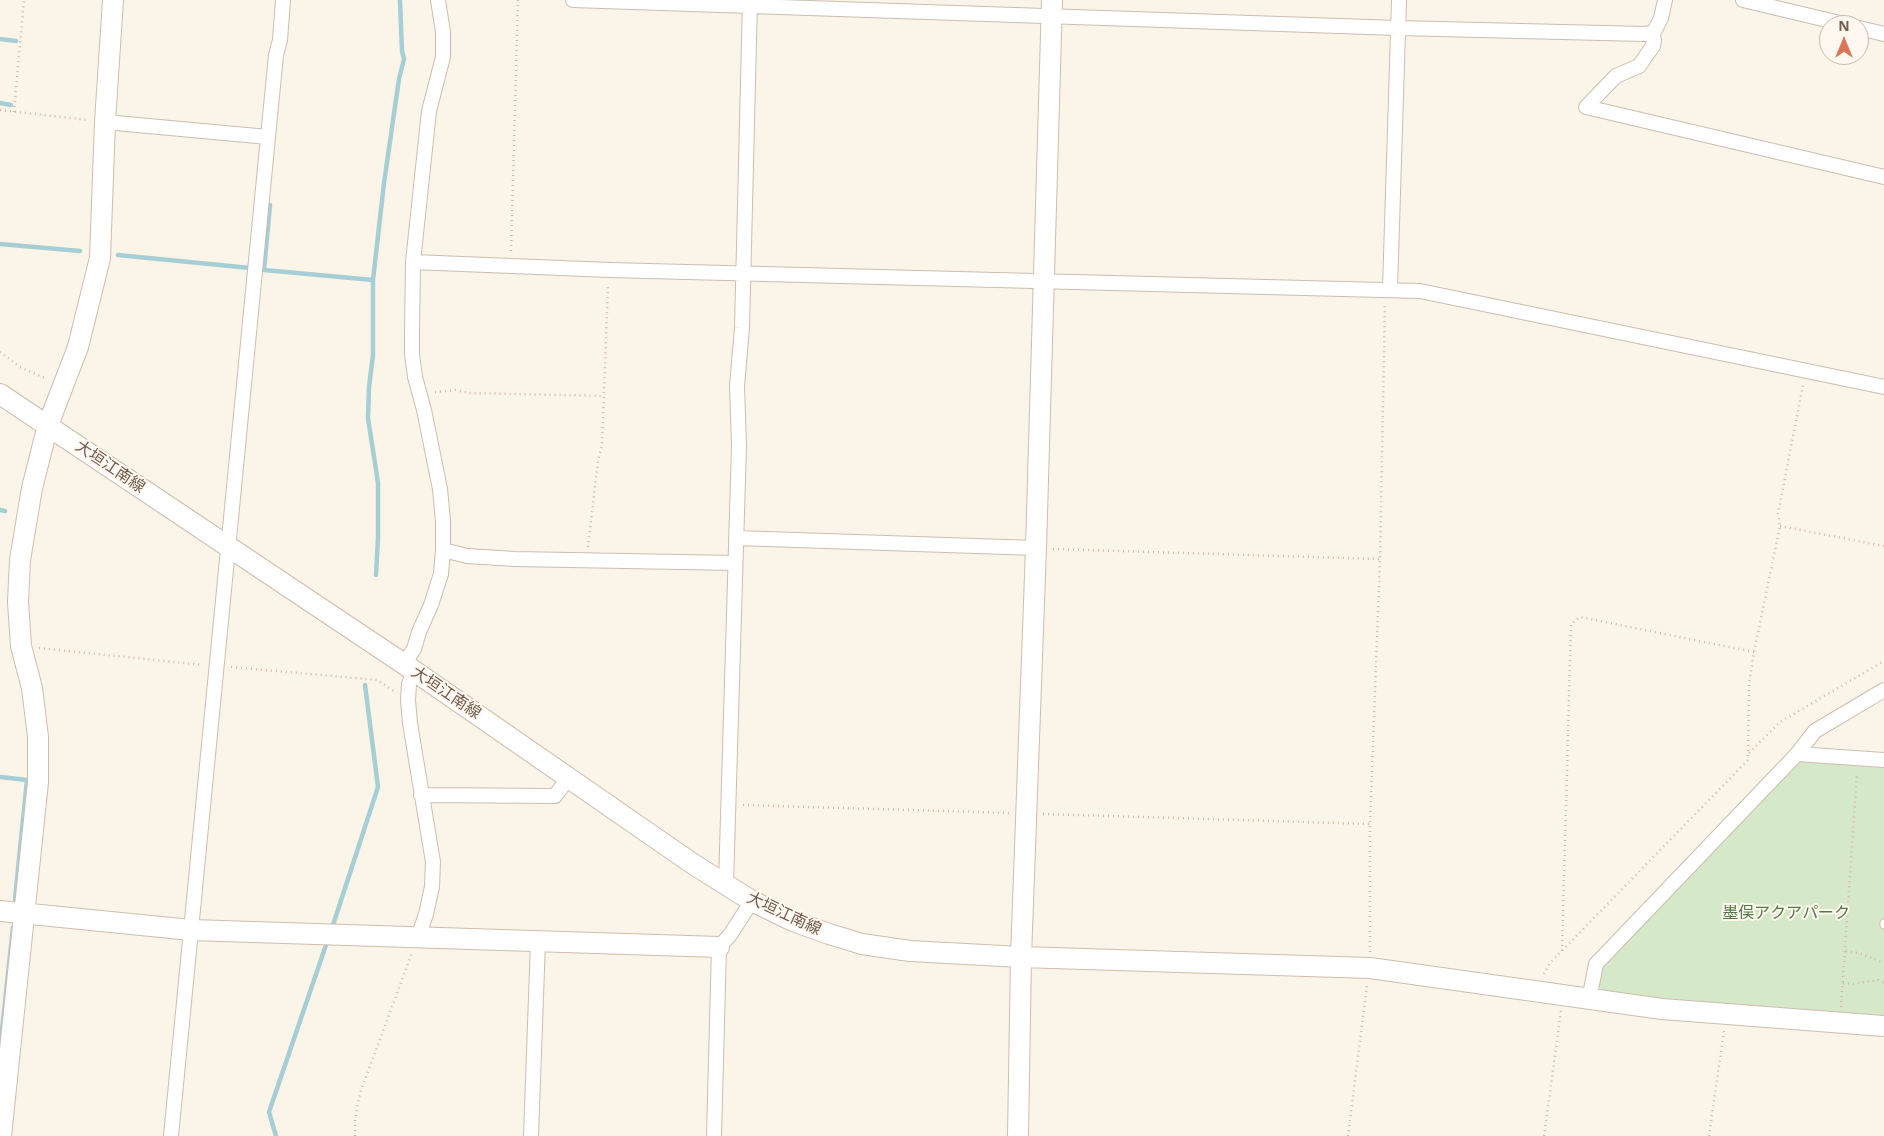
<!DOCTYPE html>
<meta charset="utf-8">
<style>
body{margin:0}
#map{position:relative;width:1884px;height:1136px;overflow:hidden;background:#fbf4e9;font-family:"Noto Sans",sans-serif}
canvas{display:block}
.north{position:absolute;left:1819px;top:15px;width:50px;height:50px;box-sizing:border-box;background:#fef8f0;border:1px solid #c7baaf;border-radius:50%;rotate:0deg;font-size:14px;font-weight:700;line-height:20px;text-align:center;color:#745c4e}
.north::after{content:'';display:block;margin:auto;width:18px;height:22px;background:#dc7558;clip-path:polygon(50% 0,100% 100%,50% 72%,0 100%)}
</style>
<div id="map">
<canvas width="1884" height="1136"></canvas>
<div class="north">N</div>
</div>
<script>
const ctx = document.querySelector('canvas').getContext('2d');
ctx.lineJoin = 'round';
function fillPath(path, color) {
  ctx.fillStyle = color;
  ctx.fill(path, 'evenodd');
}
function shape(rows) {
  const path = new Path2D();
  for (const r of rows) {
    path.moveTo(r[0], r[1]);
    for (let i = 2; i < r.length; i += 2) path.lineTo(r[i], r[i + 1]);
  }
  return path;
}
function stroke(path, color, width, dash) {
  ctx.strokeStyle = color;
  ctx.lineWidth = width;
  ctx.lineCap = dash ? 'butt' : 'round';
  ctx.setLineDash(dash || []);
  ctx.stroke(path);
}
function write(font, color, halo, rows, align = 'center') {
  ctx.font = font + ' "Noto Sans","Noto Sans JP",sans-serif';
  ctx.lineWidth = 4;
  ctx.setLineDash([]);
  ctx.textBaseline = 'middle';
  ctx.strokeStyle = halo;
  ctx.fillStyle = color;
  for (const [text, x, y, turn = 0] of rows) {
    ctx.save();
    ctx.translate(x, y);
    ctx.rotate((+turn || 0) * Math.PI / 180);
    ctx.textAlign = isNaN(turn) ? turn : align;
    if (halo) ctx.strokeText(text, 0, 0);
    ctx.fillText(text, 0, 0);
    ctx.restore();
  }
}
fillPath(shape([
 [1804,760,1884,766,1884,1018,1645,1000,1604,994,1599,986,1602,968,1786,772]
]), '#d5e8c8');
stroke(shape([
 [0,39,16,41],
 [0,103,11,105],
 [270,205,264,270,373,280],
 [0,244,80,251],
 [118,255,250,268],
 [0,510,5,511],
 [376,575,378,538,378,483,368,418,369,387,373,355,373,280,384,183,399,79,404,59,402,51,400,1],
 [0,777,27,780,15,899],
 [333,925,378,787,365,685],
 [0,1049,13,927],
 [276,1136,269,1112,327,942]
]), '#a6ced5', 4.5);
const lane = shape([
 [1884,923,1884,925]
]);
const street = shape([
 [573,0,1398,28,1644,34,1652,33,1655,30,1661,18,1665,0],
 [1743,0,1848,25],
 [1859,28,1884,34],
 [1652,33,1654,40,1653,46,1639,66,1616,76,1586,107,1884,177],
 [105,122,268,137],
 [413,262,610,270,1420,291,1884,387],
 [1390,289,1399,0],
 [736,538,1036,548],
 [443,550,467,556,515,559,735,563],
 [404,664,414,649,419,632,431,605,441,574,443,550,443,521,440,489,424,410,415,377,412,354,412,333,413,262,429,111,443,57,443,32,438,0],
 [414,671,409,684,408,700,410,723,433,862,432,887,426,914,418,938],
 [1797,754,1815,731,1884,690],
 [421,795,555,796,569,777],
 [726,884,739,446,737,386,742,328,750,0],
 [1589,1000,1596,964,1797,754,1884,760],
 [171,1136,268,137,276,55,280,40,283,0],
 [531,1136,538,941],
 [714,1136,719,947,730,935,752,901]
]);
const secondary = shape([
 [0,394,404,664,693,864,752,901,793,921,829,934,862,944,910,951,1021,957,1370,968,1662,1009,1884,1026],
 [0,911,191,930,719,947],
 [1,1136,38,782,38,737,32,688,21,646,18,602,20,560,32,488,48,425,78,347,100,258,105,122,113,0],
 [1018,1136,1021,957,1036,548,1052,0]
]);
stroke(lane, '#cdbdb0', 9);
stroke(street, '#cdbdb0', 16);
stroke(secondary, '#cfbdad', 22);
stroke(shape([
 [0,110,88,120],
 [14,112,24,0],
 [511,251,518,0],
 [0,352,20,367,47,379],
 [435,392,455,390,469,393,604,396],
 [1780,526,1884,546],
 [588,547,598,460,602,446,608,284],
 [1053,549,1379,559],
 [39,648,203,665],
 [231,667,377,680,394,691],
 [1749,753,1780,722,1884,661],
 [743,805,1010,813],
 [1043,814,1370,824],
 [1562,951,1571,624,1580,617,1754,652],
 [1846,951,1862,954,1884,963],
 [1370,952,1370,824,1380,559,1385,303],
 [1544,974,1550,963,1748,760,1749,684,1754,652,1780,526,1778,514,1803,385],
 [1843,983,1854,984,1878,980,1884,983],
 [1841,1007,1857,773],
 [355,1136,355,1120,360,1093,412,953],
 [1348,1136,1367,985],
 [1544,1136,1561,1011],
 [1709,1136,1724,1031]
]), '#d4b8a6', 2.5, [1, 4]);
stroke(lane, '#fff', 7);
stroke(street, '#fff', 14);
stroke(secondary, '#fff', 20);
write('16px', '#745c4e', '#fef8f0', [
 ["大垣江南線",110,467,34],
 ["大垣江南線",446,693,34],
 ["大垣江南線",784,914,25]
]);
write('16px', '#557947', '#fef8f0', [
 ["墨俣アクアパーク",1786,913]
]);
</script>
